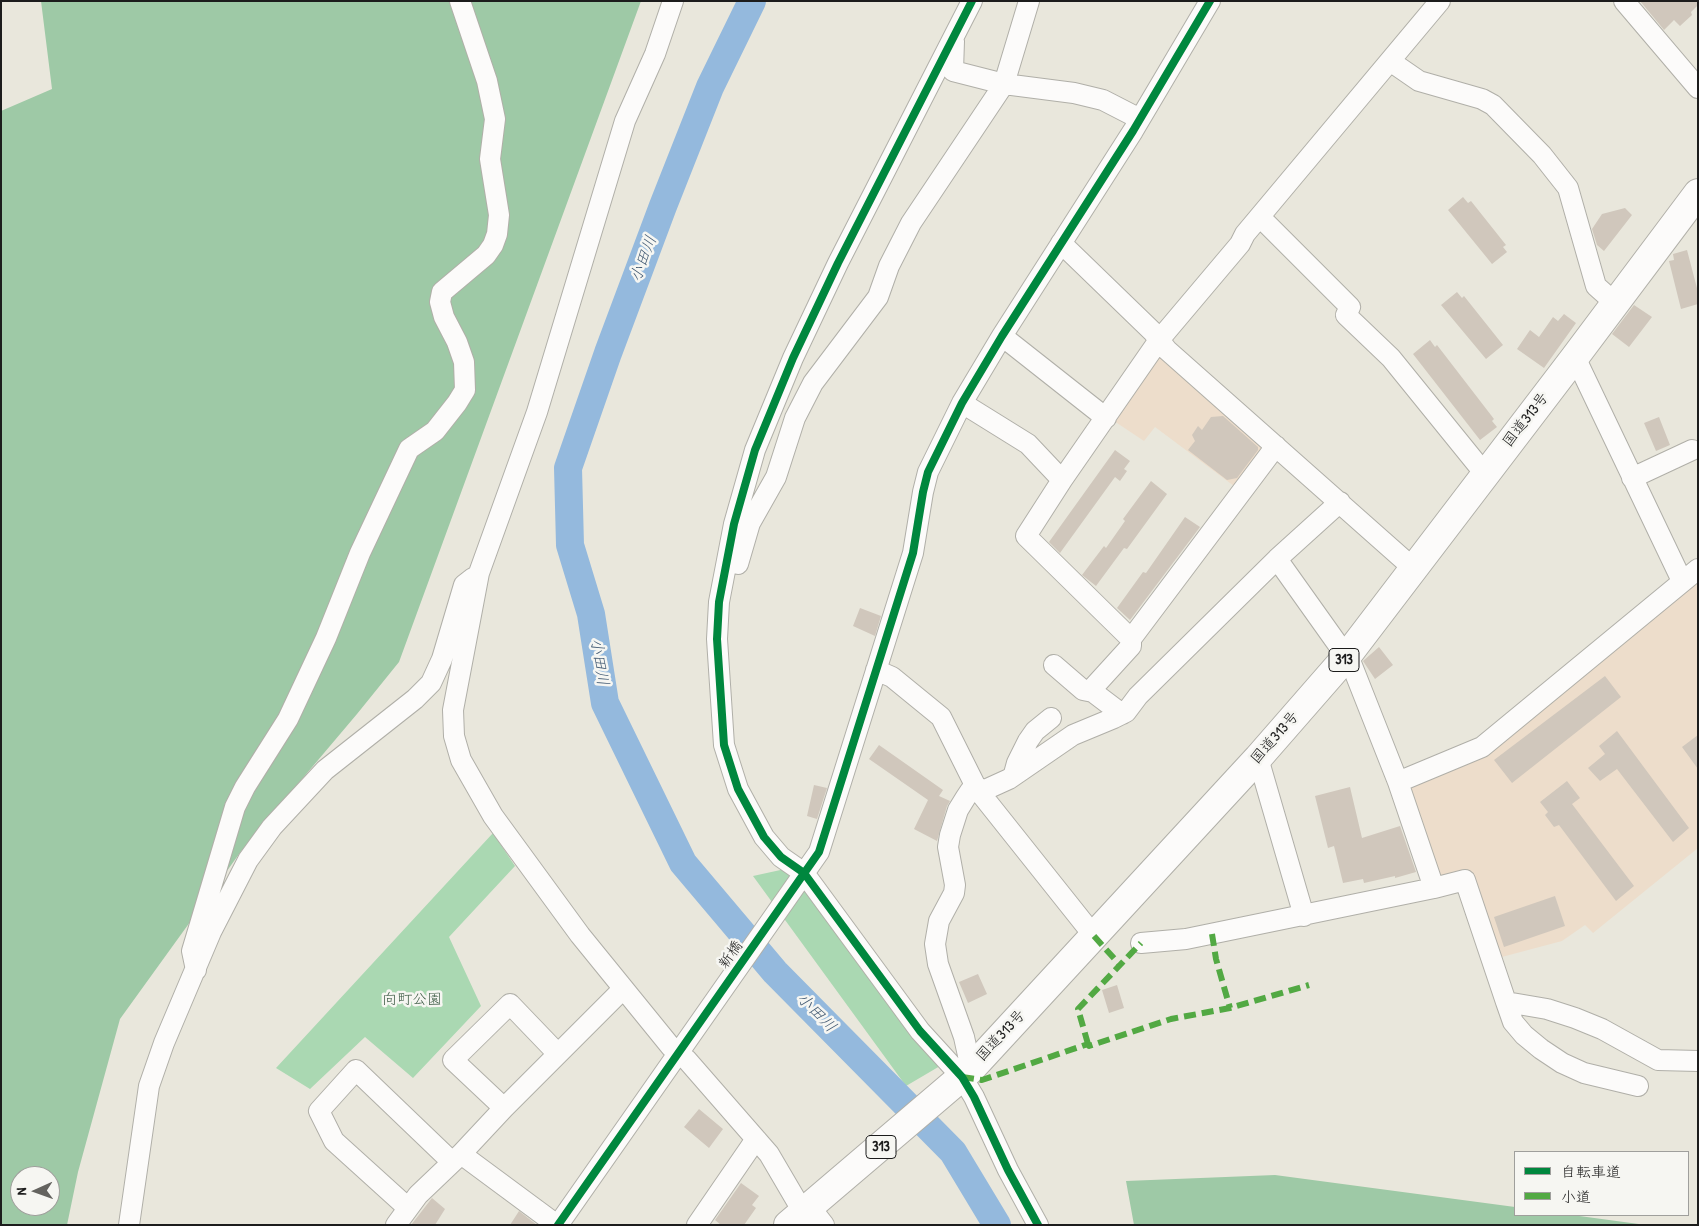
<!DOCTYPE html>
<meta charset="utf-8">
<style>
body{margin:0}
#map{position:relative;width:1699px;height:1226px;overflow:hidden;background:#e9e7dc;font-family:"Patrick Hand","Klee One",sans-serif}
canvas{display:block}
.frame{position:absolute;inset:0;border:2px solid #1c1c1c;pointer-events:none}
.legend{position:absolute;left:1514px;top:1151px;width:175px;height:65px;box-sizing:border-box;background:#f6f6f2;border:1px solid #9f9f9c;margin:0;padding:6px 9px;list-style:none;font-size:15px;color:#1c1c1c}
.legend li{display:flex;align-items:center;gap:10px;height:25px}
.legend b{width:25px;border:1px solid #9f9f9c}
.north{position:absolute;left:10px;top:1166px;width:50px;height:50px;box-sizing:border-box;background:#f6f6f2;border:1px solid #9f9f9c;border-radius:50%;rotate:268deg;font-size:14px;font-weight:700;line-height:20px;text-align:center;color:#1c1c1c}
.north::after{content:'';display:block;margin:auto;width:18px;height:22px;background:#64635f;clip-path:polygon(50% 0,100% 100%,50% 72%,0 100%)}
</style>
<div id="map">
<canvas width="1699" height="1226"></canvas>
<div class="frame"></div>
<ul class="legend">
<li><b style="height:6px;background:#00873e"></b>自転車道</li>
<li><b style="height:6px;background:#52a943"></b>小道</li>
</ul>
<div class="north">N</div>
</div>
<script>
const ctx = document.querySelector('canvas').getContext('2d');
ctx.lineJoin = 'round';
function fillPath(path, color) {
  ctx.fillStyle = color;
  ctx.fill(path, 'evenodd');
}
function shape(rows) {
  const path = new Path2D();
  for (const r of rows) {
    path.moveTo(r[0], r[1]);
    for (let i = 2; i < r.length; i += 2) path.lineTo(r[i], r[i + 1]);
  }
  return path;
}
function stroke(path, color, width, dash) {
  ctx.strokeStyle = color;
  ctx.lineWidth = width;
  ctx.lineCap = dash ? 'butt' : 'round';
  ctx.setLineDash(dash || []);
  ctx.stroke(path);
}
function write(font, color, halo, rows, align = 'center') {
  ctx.font = font + ' "Patrick Hand","Klee One",sans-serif';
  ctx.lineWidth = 5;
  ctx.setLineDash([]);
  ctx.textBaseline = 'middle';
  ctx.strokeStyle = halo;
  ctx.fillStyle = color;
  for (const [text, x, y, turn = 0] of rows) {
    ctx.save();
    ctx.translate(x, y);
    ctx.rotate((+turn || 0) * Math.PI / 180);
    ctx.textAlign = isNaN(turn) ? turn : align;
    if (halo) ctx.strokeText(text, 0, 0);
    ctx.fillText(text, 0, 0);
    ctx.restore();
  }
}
fillPath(shape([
 [1157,353,1270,448,1238,489,1155,427,1144,441,1111,419],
 [1698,581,1698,848,1593,933,1585,925,1562,941,1498,958,1472,876,1464,869,1439,878,1406,789]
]), '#edddcb');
fillPath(shape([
 [493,833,515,866,449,937,481,1006,413,1078,365,1037,310,1089,276,1068],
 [785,869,807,890,940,1066,906,1086,753,876]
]), '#aad8b2');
fillPath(shape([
 [41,1,641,1,399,662,357,714,242,850,120,1019,78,1172,67,1225,1,1225,1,111,52,89],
 [20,1176,50,1176,50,1206,20,1206],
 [1275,1175,1515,1207,1515,1215,1572,1215,1646,1225,1134,1225,1126,1181]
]), '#9ec9a6');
stroke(shape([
 [752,1,710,87,663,206,608,353,568,468,570,545,591,614,605,703,683,863,775,972,953,1152,997,1225]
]), '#94b9dd', 28);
fillPath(shape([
 [1640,1,1698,1,1698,5,1691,12,1692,15,1680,26,1674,20,1664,30],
 [1463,197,1468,203,1471,201,1506,245,1503,247,1507,252,1492,264,1448,210],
 [1625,208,1632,215,1604,251,1597,245,1592,229,1602,214],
 [1687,250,1698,292,1698,304,1681,309,1669,261,1674,260,1673,254],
 [1457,292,1462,298,1464,296,1503,345,1486,359,1441,305],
 [1634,305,1652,317,1629,347,1612,334],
 [1564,314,1576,323,1544,368,1517,349,1530,330,1539,337,1553,317,1558,321],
 [1430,340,1435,347,1437,345,1494,419,1492,421,1497,427,1480,440,1413,354],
 [1223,416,1258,447,1258,450,1237,478,1227,480,1188,450,1195,441,1192,435,1198,426,1202,430,1211,417],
 [1659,417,1670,445,1656,451,1644,423],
 [1115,450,1130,461,1124,469,1127,471,1120,481,1115,477,1060,553,1049,542],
 [1151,481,1167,494,1127,549,1124,548,1096,586,1082,575,1104,546,1106,548,1125,521,1123,519],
 [1185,517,1200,527,1130,620,1117,608,1143,572,1146,573],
 [860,608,881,616,875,636,853,626],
 [1379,647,1393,665,1375,679,1363,661],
 [1605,676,1621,697,1512,783,1494,760],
 [1617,731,1689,828,1673,842,1617,769,1600,781,1588,768,1605,754,1599,746],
 [1698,735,1698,769,1682,747],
 [879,745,943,790,939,796,950,801,947,806,937,841,914,829,928,800,869,759],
 [1567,781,1580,798,1572,804,1634,886,1616,901,1559,825,1554,827,1545,815,1548,812,1540,802],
 [814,785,827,788,817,819,807,816],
 [1350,787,1362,838,1400,826,1416,872,1395,878,1395,876,1364,883,1363,879,1343,883,1334,846,1328,848,1315,796],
 [1555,896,1565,926,1504,947,1494,917],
 [978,974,987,994,968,1003,959,982],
 [1117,985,1124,1008,1109,1013,1102,990],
 [699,1109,723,1129,709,1148,684,1127],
 [741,1183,759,1196,752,1205,756,1208,744,1225,721,1225,715,1220],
 [432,1198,445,1209,435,1225,411,1225],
 [519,1211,537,1225,510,1225]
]), '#d0c7bc');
const minor = shape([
 [673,1,655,54,625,121,537,412,479,573,453,710,454,736,461,760,493,816,580,935,671,1047,687,1060,769,1154,803,1212],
 [972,1,838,263,793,358,755,450,734,524,719,602,717,639,724,745,738,789,764,837,781,857,804,873,920,1031,962,1077,974,1097,1008,1170,1038,1225],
 [1624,1,1698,88],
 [954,41,953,71,1004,84,1074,93,1103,100,1140,119],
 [1390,61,1419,81,1482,99,1493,105,1542,155,1568,188,1596,286,1615,303],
 [1260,217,1350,307,1346,315,1391,358,1485,474],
 [1061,243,1153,332,1167,350,1413,568],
 [1002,336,1106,418],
 [1575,357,1682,581],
 [962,403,1028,444,1062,480,1159,340,1240,244,1245,234,1440,1],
 [1632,478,1692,450],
 [1062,480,1026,536,1131,639,1276,446],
 [738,564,750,523,776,477,795,418,813,383,878,297,889,266,911,223,1004,84,1029,1],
 [1054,665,1083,690,1093,692,1122,714],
 [876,670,892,677,941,717,977,789,1094,936],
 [1090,691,1131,646,1131,639],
 [1258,758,1304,916],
 [1014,774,1017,763,1028,741,1035,731,1051,718],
 [1398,782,1482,747,1698,569],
 [1434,888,1465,880,1506,1002,1547,1009,1575,1018,1602,1029,1658,1060,1698,1061],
 [1141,943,1186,939,1434,888,1398,782,1351,663,1277,559],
 [196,970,192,951,235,807,245,787,288,719,326,638,360,553,409,449,435,431,457,403,465,390,464,362,457,342,444,317,440,302,442,292,486,255,493,245,497,234,499,215,490,159,495,119,487,81,460,1],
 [1506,1002,1513,1022,1524,1035,1541,1049,1562,1063,1584,1073,1638,1086],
 [971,1069,964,1037,938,964,935,944,939,921,954,893,955,885,948,847,950,835,958,810,966,797,970,791,987,789,1009,779,1073,735,1114,718,1126,712,1138,696,1277,559,1340,502],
 [504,1108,558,1054],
 [461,1154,557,1225],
 [810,1207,824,1225],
 [408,1208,334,1141,319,1111,356,1070,452,1162],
 [129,1225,149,1086,164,1043,211,932,248,860,272,827,325,770,415,699,431,683,442,659,464,585,473,578],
 [396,1225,418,1195,461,1154,504,1108,453,1060,510,1004,558,1054,623,989],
 [558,1225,819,852,913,553,923,492,928,472,962,403,1002,336,1133,131,1210,1],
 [697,1225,756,1139]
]);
const highway = shape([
 [788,1225,971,1069,1258,758,1347,656,1575,357,1698,193]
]);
stroke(minor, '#b0afa8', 22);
stroke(highway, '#b0afa8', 30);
stroke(minor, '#fcfbfa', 20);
stroke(highway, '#fcfbfa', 28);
stroke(shape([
 [1212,934,1216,959,1230,1008],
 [1094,936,1120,965],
 [1088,1044,1078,1009,1141,943],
 [962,1077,982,1080,1088,1044,1089,1046,1171,1019,1230,1008,1309,985]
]), '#52a943', 6, [12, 6]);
stroke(shape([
 [972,1,838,263,793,358,755,450,734,524,719,602,717,639,724,745,738,789,764,837,781,857,804,873,920,1031,962,1077,974,1097,1008,1170,1038,1225],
 [558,1225,819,852,913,553,923,492,928,472,962,403,1002,336,1133,131,1210,1]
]), '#00873e', 8);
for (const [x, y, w] of [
 [1344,660,30],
 [881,1147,30]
]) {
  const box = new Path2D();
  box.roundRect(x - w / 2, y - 11.5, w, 23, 4);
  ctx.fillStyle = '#f6f6f2';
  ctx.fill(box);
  stroke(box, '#1c1c1c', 1);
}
write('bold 14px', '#1c1c1c', null, [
 ["313",1344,660],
 ["313",881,1147]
]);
write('15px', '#1c1c1c', '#f6f6f2', [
 ["国道313号",1526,420,-52],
 ["国道313号",1275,738,-49],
 ["新橋",731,955,-55],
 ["国道313号",1001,1036,-47]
]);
write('15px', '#3c5a44', '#f6f6f2', [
 ["向町公園",412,1000]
]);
write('italic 16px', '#425a73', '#f6f6f2', [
 ["小田川",644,259,-69],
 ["小田川",599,662,81],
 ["小田川",816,1013,45]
]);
</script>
